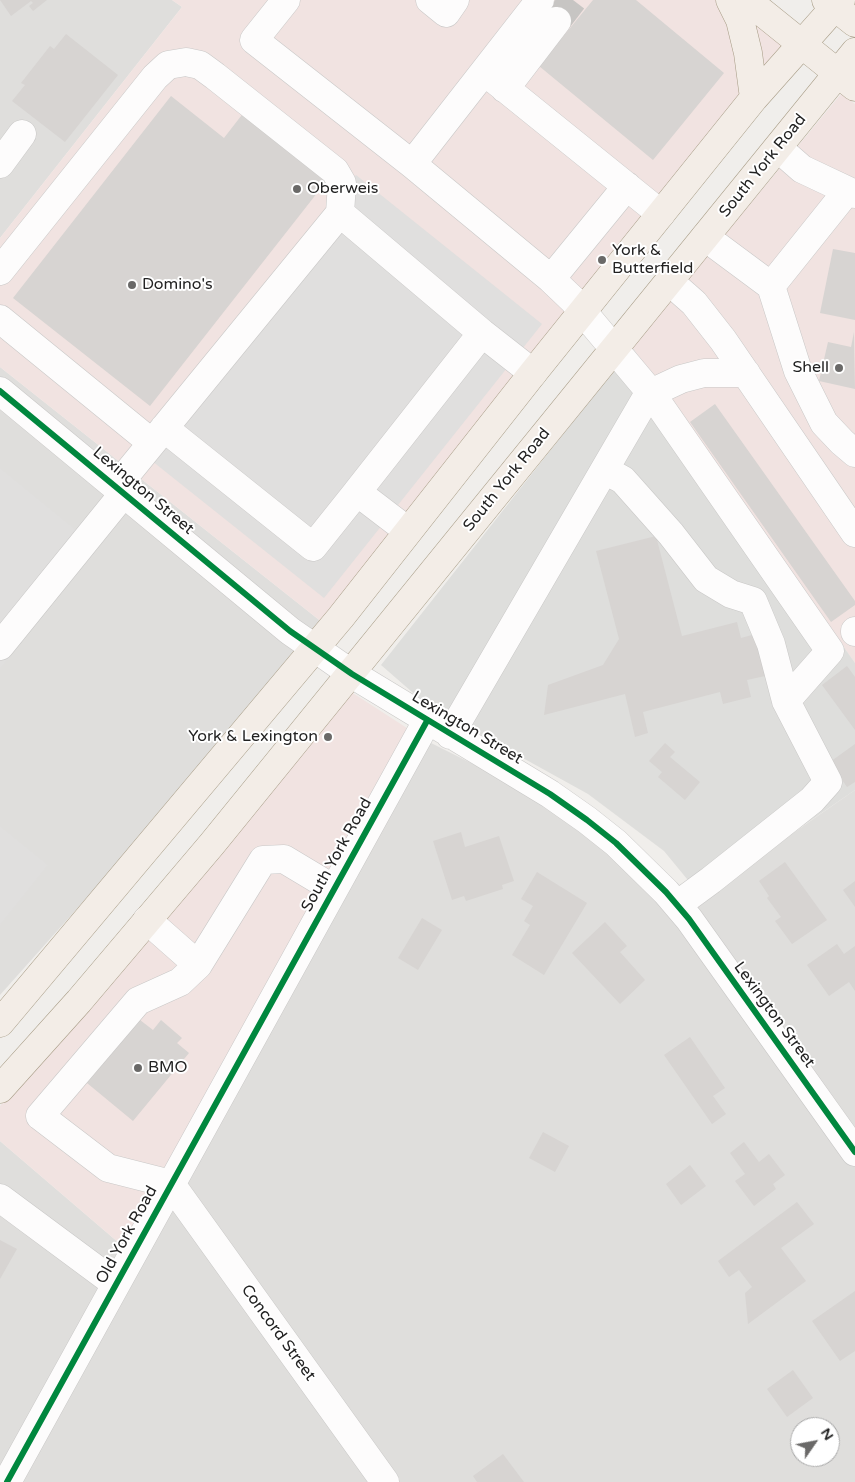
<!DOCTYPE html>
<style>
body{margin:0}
#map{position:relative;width:855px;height:1482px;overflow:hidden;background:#f0eeeb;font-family:"Varela Round",sans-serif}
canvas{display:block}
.north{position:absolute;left:790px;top:1417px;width:50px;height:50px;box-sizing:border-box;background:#fff;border:1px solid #a7a7a7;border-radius:50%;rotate:57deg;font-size:14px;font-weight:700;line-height:20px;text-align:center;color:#222}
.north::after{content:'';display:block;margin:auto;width:18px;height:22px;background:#6a6968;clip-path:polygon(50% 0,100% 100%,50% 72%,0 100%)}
</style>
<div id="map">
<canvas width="855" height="1482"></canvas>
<div class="north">N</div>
</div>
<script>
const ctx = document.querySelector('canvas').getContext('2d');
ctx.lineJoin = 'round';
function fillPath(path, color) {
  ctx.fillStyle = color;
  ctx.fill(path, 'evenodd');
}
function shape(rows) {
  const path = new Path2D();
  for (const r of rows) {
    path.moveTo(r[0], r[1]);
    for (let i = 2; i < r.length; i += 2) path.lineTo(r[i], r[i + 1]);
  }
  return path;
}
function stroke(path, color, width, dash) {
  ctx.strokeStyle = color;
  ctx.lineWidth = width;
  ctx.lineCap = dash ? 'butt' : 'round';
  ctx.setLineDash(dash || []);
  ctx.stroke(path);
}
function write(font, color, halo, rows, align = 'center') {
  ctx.font = font + ' "Varela Round",sans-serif';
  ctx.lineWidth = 4;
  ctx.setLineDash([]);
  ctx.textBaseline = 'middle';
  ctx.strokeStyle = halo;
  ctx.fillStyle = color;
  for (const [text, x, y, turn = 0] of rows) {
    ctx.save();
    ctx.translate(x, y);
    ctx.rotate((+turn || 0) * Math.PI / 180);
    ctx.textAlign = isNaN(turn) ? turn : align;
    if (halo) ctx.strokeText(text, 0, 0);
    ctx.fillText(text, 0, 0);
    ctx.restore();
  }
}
fillPath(shape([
 [0,0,172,0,182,7,0,238],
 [0,367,328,627,0,995],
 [427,741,535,795,606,850,674,916,855,790,855,1482,0,1482,0,1141,140,1261],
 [800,1427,830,1427,830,1457,800,1457]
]), '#dfdedc');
fillPath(shape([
 [172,0,733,0,786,43,328,627,0,367,0,238,182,7],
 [841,94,855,104,855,663,632,347],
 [345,688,427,741,140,1261,0,1141,0,1106]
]), '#f1e3e1');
fillPath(shape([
 [632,347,855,663,855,790,701,896,664,851,588,794,427,705,381,665]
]), '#dededc');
fillPath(shape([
 [356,175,542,324,324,598,137,449],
 [0,468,98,548,0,669],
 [0,826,48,865,0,925]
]), '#e0dfde');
fillPath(shape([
 [0,0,47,0,33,11,29,6,33,3,31,1,11,16],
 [593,0,636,0,724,73,653,160,539,66],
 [66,34,118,75,65,142,12,101,25,85,21,83,50,46,54,49],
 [171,96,224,138,248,107,332,174,150,406,13,298],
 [833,249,855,253,855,320,820,313],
 [854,332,855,389,819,381,828,342,851,347],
 [715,404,855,601,855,605,831,622,690,422],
 [656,536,682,636,737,622,741,638,763,632,774,674,747,680,751,697,723,704,720,692,643,712,648,733,635,737,625,694,544,715,548,685,603,665,619,639,596,551],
 [847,666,855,677,855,730,822,685],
 [665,743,675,752,670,757,700,782,685,800,658,777,662,772,649,761],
 [855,744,855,782,847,787,830,762],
 [461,832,465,847,499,836,514,881,502,885,503,889,466,901,464,896,452,900,433,841],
 [785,862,827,920,792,944,775,921,781,917,767,898,769,896,759,881],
 [537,872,587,903,544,975,512,955,530,925,524,921,533,906,521,899],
 [855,881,855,907,843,890],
 [422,918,442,930,418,970,398,958],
 [605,922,627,946,620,952,645,980,620,1004,572,953],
 [837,944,844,954,855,946,855,991,849,982,829,996,807,965],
 [140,1020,153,1030,161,1020,182,1038,177,1043,189,1053,133,1121,87,1083],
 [690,1037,725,1088,713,1096,726,1114,712,1124,664,1055],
 [543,1132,569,1146,555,1172,529,1158],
 [744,1142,759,1162,769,1154,785,1175,773,1184,776,1189,754,1206,735,1181,745,1174,730,1153],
 [690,1165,706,1186,681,1205,666,1184],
 [797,1202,814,1224,781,1248,806,1281,748,1324,745,1293,752,1287,739,1270,729,1277,718,1261],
 [0,1240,17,1249,0,1279],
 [855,1291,855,1351,840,1361,812,1321],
 [793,1370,813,1398,787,1417,767,1389],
 [503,1454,524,1482,477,1482,473,1476]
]), '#d7d4d2');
stroke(shape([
 [557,21,573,0]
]), '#c7c5c3', 28, [28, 14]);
const minor = shape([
 [286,0,254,40,412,164,551,279,573,300,651,393,830,651,786,701],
 [430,0,446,13,455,0],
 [485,72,661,214],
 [505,89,557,21],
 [778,148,802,169,855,194],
 [0,164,22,134],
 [412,164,540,0],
 [705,237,771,286,798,371,824,423,842,442,855,453],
 [0,271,155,77,168,65,186,62,200,65,215,76,335,171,342,183,340,213],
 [551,279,627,186],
 [669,281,694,303,723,340,855,533],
 [771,286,847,191],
 [0,319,152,443],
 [0,391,290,631,352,674,550,794,587,820,616,843,666,892,689,919,855,1152],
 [164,428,313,547,357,492],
 [605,470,623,480,671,534,706,579,731,594,753,601,771,644,786,701,828,782,812,800,711,880,677,905],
 [116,487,340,213,482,333,533,373],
 [408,531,357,492,482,333],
 [855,631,855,632],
 [0,646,124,493],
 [450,735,645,400,651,393,681,379,704,373,746,373],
 [147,920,198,965,263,860,284,859,334,889],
 [198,965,180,982,138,1001,40,1116,108,1168,171,1184,385,1482],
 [0,1198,116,1284],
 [7,1482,427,721]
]);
const major = shape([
 [730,0,740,20,748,53,754,98],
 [747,0,855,87],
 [826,0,855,23],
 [0,1023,341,617,533,373,754,98,841,0],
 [0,1089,79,1001,212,844,855,52]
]);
stroke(minor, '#c9c8c7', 29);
stroke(major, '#a79c86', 29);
stroke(minor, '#fdfcfc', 28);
stroke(major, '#f3ede7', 28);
stroke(shape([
 [0,391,290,631,352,674,550,794,587,820,616,843,666,892,689,919,855,1152],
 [7,1482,427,721]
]), '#00873e', 6);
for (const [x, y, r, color] of [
 [297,189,5,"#6a6968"],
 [602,260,5,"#6a6968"],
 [132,285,5,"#6a6968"],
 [839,368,5,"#6a6968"],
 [328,737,5,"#6a6968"],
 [138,1068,5,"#6a6968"]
]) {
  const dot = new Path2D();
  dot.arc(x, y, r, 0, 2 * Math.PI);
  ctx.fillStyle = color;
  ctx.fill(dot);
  stroke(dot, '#fff', 2);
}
write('16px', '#222', '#fff', [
 ["South York Road",763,166,-51],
 ["South York Road",507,480,-51],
 ["Lexington Street",143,491,40],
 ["Lexington Street",467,728,31],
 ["South York Road",337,855,-61],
 ["Lexington Street",774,1015,54],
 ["Old York Road",127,1235,-61],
 ["Concord Street",278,1333,54]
]);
write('16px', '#222', '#fff', [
 ["Oberweis",307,189],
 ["York &",612,251],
 ["Butterfield",612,269],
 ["Domino's",142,285],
 ["Shell",829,368,"right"],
 ["York & Lexington",318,737,"right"],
 ["BMO",148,1068]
], 'left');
</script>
